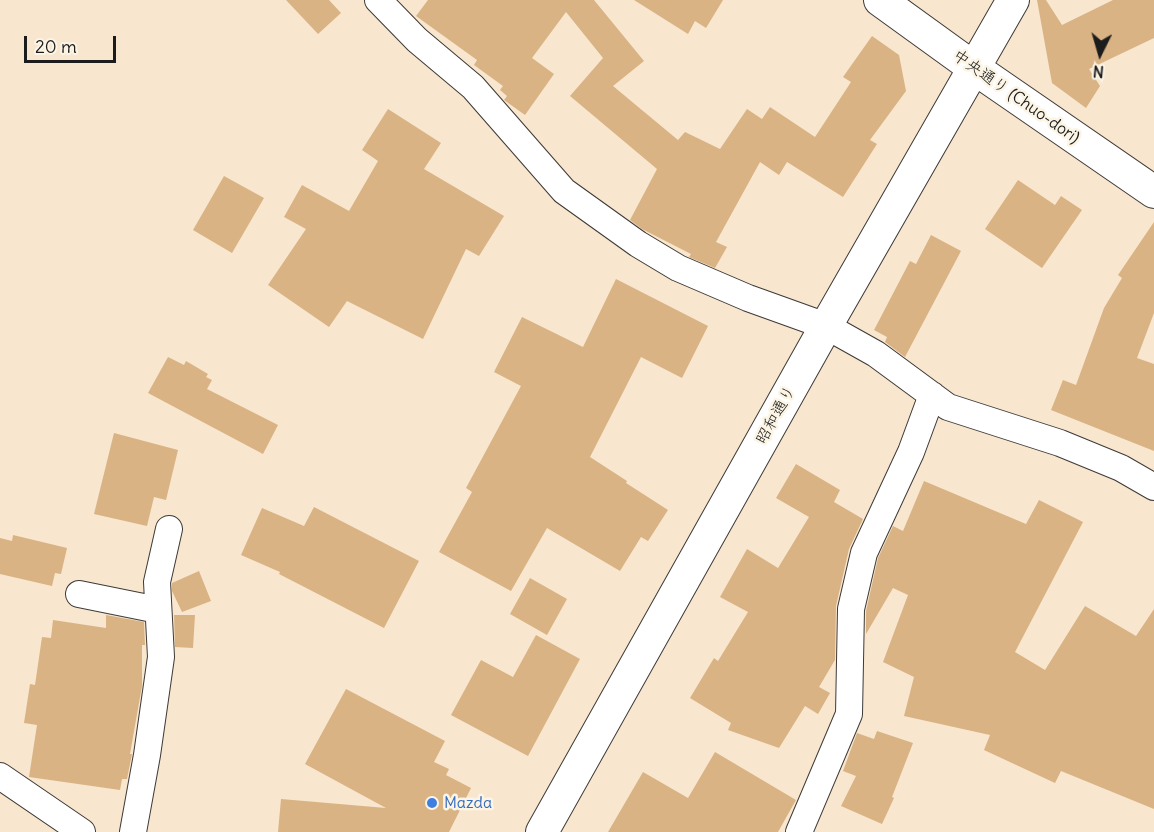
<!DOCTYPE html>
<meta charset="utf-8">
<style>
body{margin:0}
#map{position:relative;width:1154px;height:832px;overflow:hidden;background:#f8e6ce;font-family:Delius,sans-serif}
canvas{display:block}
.north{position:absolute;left:1070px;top:24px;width:60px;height:60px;-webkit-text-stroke:4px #fcf5e5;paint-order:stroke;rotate:185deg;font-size:16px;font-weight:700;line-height:24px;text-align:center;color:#1c1c1c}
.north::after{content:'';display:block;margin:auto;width:21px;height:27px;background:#1c1c1c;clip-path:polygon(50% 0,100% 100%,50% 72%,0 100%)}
.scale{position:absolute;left:24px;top:36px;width:92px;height:27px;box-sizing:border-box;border:3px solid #1c1c1c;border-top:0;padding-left:8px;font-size:18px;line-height:21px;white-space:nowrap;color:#1c1c1c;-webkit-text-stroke:4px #fcf5e5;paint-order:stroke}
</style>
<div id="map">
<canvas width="1154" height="832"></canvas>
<div class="north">N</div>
<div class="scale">20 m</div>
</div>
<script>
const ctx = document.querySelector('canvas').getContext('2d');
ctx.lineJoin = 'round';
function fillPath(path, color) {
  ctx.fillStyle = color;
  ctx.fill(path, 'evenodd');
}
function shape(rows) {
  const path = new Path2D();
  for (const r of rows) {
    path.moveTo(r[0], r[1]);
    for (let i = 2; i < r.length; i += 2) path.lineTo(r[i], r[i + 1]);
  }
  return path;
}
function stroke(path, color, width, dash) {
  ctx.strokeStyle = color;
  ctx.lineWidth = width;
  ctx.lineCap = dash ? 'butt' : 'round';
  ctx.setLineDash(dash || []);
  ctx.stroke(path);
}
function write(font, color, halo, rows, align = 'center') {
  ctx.font = font + ' Delius,"Klee One",sans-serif';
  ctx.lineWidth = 5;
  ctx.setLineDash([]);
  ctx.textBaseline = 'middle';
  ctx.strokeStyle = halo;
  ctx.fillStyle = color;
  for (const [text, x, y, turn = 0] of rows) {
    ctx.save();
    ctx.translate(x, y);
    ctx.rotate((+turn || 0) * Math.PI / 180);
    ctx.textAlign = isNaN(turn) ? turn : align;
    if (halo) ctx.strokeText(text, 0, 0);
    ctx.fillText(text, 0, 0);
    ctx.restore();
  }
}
fillPath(shape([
 [286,0,329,0,341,13,318,34],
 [428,0,594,0,644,61,613,86,678,140,685,132,720,149,747,109,762,119,770,107,815,137,851,82,843,77,872,36,899,55,906,91,870,140,877,144,843,197,787,162,779,175,760,162,716,242,727,247,715,268,689,257,691,254,642,229,630,220,657,169,570,96,603,58,566,12,532,58,554,74,525,115,504,100,507,96,500,90,503,86,474,65,477,60,416,16],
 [634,0,723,0,706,28,695,21,688,34],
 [1037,0,1046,0,1062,25,1113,0,1154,0,1154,38,1089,69,1100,86,1086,108,1052,83],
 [388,109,441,143,424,169,504,216,479,256,466,249,423,339,347,301,329,327,268,285,306,229,284,217,302,185,349,211,378,161,362,150],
 [224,176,264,198,232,253,193,230],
 [1018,180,1055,205,1061,196,1082,210,1042,268,985,229],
 [1154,222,1154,313,1137,358,1154,364,1154,451,1051,410,1063,380,1076,385,1104,308,1122,278,1118,275],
 [931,235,961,251,905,357,885,342,887,337,874,330,910,261,916,264],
 [616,279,708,326,682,378,641,357,590,457,627,481,626,483,668,510,648,541,641,537,620,571,547,528,511,591,439,552,472,492,466,488,521,386,494,372,522,317,583,347],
 [168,357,184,365,186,361,208,374,206,377,212,380,207,389,278,425,263,454,148,393],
 [114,433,178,450,166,500,154,497,147,526,94,514],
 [796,464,840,490,834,502,863,519,849,549,836,606,835,660,819,687,830,693,818,714,805,706,779,748,728,730,731,723,690,698,714,658,718,661,748,612,720,597,747,549,778,568,809,517,776,498],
 [924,481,1026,524,1039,500,1083,522,1015,652,1045,670,1085,606,1136,636,1154,609,1154,809,1061,771,1055,783,984,750,990,735,904,716,914,677,883,662,908,595,893,588,866,634,866,611,878,558,893,526,903,531],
 [314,507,419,561,384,628,279,574,280,572,241,555,262,508,304,526],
 [13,535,67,548,61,574,55,573,52,586,0,574,0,538,12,541],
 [199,571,211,601,182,612,172,591,172,583],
 [530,578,567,599,547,635,510,614],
 [106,615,144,622,145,645,142,645,142,686,130,754,132,754,127,779,122,779,120,790,29,777,37,725,24,723,30,684,35,685,42,637,51,638,53,620,106,628],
 [174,615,195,615,193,648,175,647],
 [536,635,580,659,528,756,451,715,481,660,513,677],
 [346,689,445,741,434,762,449,769,446,775,471,788,449,832,278,832,281,799,386,808,305,764],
 [877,731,913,743,892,797,894,798,882,824,841,806,856,776,843,771,857,733,874,739],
 [715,752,796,800,778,832,608,832,643,772,688,798]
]), '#d9b384');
const minor = shape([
 [378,0,417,40,473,87,564,191,638,244,678,268,748,298,826,326,876,354,948,407,1060,443,1121,468,1154,487],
 [79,594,158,610],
 [0,776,82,832],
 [133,832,147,755,161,657,157,582,169,529],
 [799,832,849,714,851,609,864,553,911,452,932,395]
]);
const tertiary = shape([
 [880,0,974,68,1154,192],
 [542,832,826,326,1013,0]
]);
stroke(minor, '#3d3a37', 28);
stroke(tertiary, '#3d3a37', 34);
stroke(minor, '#fff', 26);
stroke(tertiary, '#fff', 32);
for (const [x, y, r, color] of [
 [432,803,6,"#3f7fe0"]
]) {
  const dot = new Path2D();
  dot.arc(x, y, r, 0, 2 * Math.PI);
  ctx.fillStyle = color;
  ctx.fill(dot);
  stroke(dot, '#fcf5e5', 2);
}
write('16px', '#1c1c1c', '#fcf5e5', [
 ["中央通り (Chuo-dori)",1016,97,35],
 ["昭和通り",776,415,-61]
]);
write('16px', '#366cbe', '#fcf5e5', [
 ["Mazda",444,803]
], 'left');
</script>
